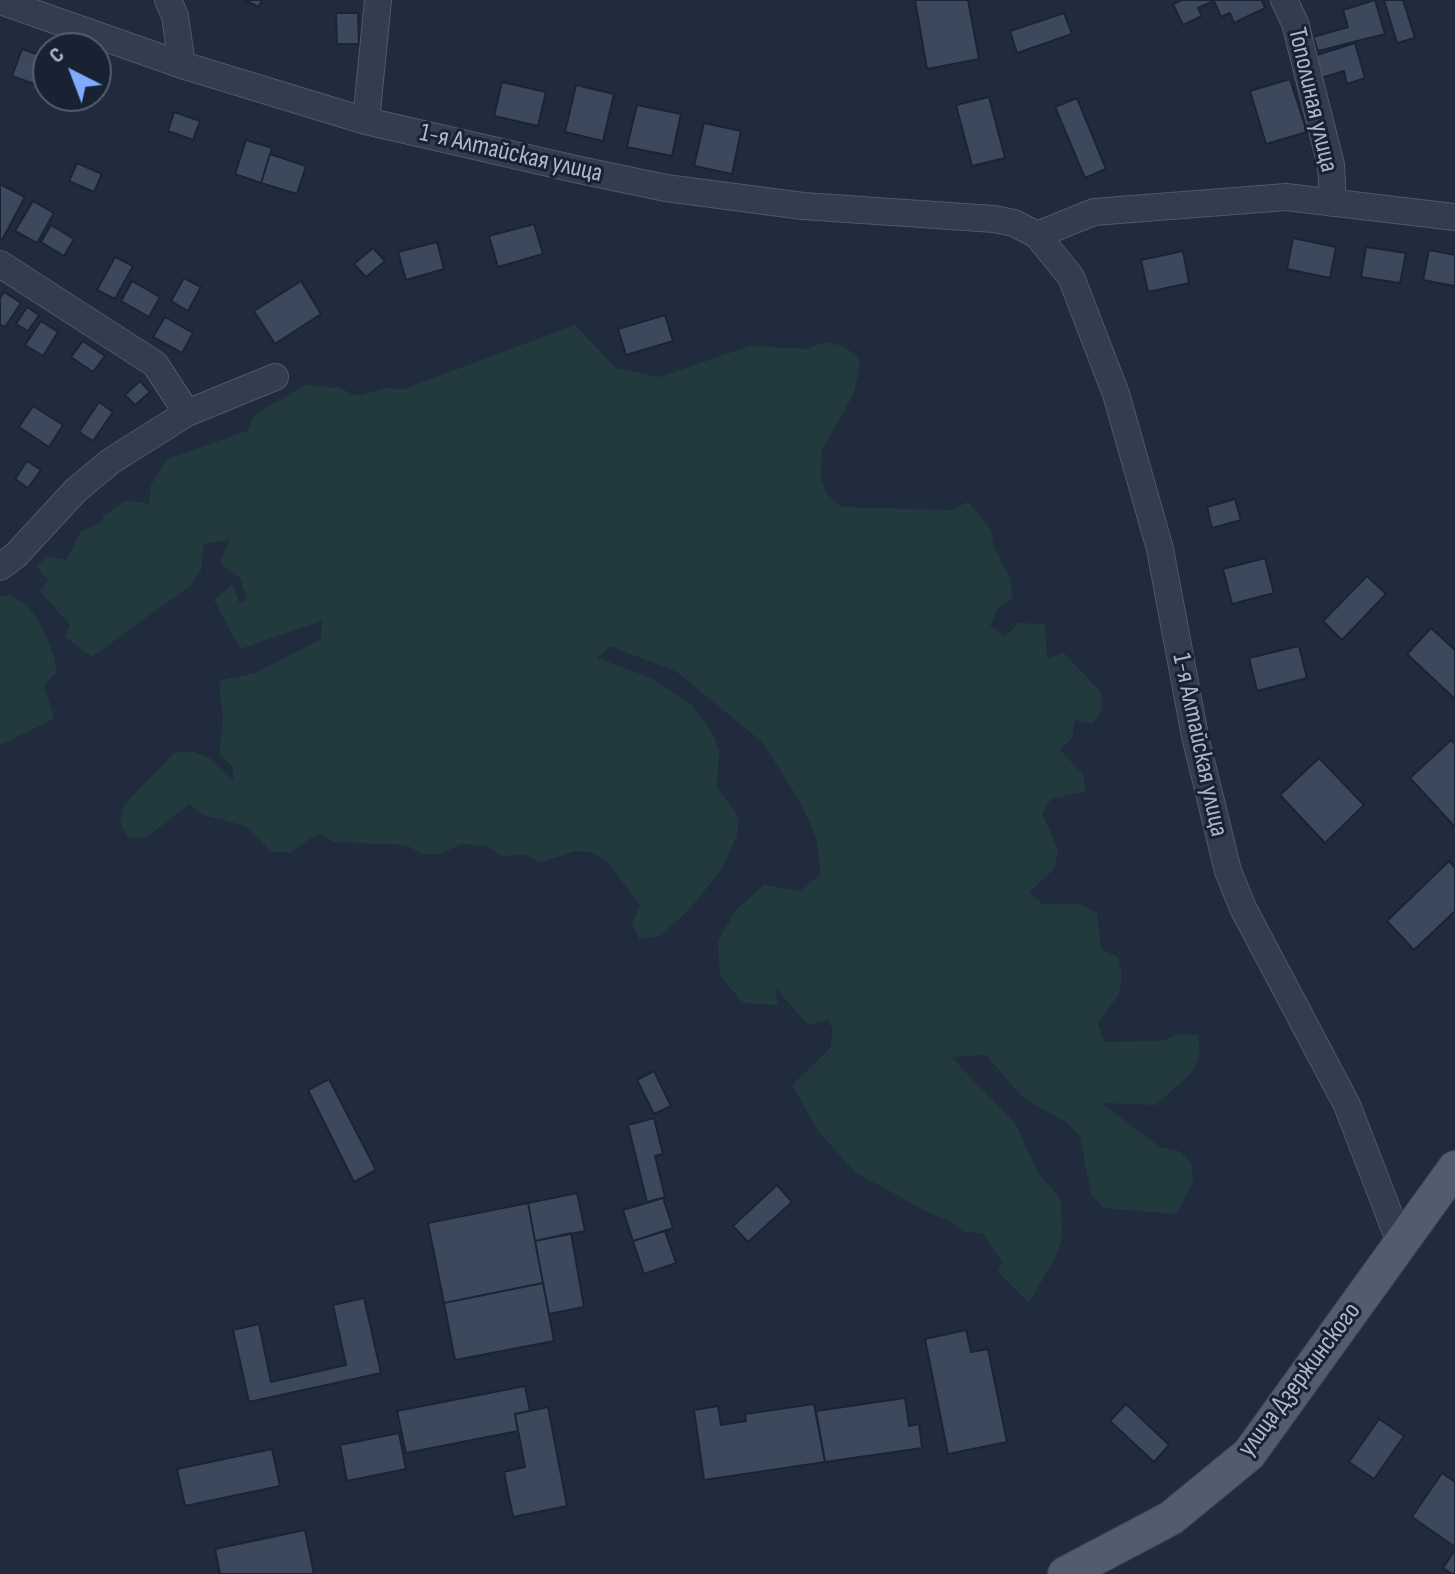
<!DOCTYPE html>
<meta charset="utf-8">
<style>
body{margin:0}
#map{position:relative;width:1455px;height:1574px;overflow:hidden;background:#202b3d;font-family:"Sofia Sans Condensed",sans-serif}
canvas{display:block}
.north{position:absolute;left:32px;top:32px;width:80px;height:80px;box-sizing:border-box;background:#192232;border:2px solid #555e6e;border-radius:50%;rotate:318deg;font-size:22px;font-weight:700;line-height:32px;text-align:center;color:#afb8c9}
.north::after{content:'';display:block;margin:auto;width:28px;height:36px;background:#7eaaff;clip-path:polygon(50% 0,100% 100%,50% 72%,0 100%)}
</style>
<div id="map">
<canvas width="1455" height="1574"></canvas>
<div class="north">С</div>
</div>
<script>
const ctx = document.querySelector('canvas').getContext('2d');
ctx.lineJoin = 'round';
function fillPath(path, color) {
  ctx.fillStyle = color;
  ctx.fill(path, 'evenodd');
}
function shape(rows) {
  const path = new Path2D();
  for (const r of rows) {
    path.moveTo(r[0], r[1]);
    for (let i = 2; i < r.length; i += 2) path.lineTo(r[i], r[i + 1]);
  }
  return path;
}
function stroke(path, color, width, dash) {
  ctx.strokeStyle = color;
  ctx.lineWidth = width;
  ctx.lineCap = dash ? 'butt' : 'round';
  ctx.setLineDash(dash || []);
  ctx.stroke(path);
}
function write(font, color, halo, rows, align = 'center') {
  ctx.font = font + ' "Sofia Sans Condensed",sans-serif';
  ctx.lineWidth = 6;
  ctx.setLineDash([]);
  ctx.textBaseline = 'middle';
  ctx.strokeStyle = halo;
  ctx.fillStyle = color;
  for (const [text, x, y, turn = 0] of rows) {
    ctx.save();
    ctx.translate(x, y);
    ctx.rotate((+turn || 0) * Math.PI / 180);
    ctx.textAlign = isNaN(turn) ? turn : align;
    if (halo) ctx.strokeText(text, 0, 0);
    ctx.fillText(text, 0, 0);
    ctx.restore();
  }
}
fillPath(shape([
 [575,325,616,368,659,377,750,346,807,349,825,342,843,346,857,356,860,367,853,395,822,450,821,477,827,494,841,507,951,510,968,502,991,530,994,547,1011,580,1012,598,998,609,990,625,1005,637,1018,623,1045,624,1047,659,1063,652,1100,691,1103,708,1093,724,1075,720,1072,738,1060,750,1083,774,1086,791,1051,799,1042,813,1058,849,1055,868,1029,893,1043,904,1081,904,1097,913,1101,949,1118,957,1122,975,1119,994,1098,1023,1104,1042,1161,1041,1179,1034,1198,1035,1200,1053,1194,1070,1156,1105,1101,1103,1161,1148,1179,1151,1192,1164,1193,1182,1176,1214,1103,1208,1091,1194,1080,1137,1068,1124,1021,1096,986,1055,951,1057,1015,1123,1038,1172,1061,1200,1062,1236,1057,1254,1029,1303,998,1272,1002,1262,982,1233,963,1232,950,1220,933,1215,855,1172,818,1131,792,1085,831,1047,832,1028,828,1020,809,1025,775,988,778,1005,743,1003,720,976,718,940,737,909,764,885,800,891,821,874,816,838,801,803,762,742,677,672,610,646,597,658,649,677,692,705,713,734,719,751,717,788,739,817,737,835,722,869,688,911,659,936,639,939,632,923,640,906,609,863,593,853,576,851,541,862,524,854,503,857,486,846,461,844,440,854,422,854,406,845,334,842,319,833,289,853,271,851,245,826,204,815,189,804,147,837,129,838,120,823,124,805,174,753,192,751,209,758,234,782,232,766,219,754,223,718,219,681,255,673,321,639,322,621,240,649,214,600,232,584,240,604,247,599,240,578,220,563,230,539,204,544,201,571,190,586,92,657,65,637,70,625,40,591,48,581,37,566,48,556,66,560,81,531,103,522,103,516,127,500,149,504,151,485,167,459,247,431,255,415,304,385,340,388,356,396,385,388,404,389],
 [9,595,26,605,38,619,53,653,57,672,44,685,54,719,0,745,0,596]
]), '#223a3e');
const building = shape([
 [244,0,262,0,259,7,244,0],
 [915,0,968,0,979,59,927,69,915,0],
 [1182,0,1262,0,1265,8,1234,23,1230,13,1221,17,1214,1,1198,8,1202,16,1183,25,1173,4,1182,0],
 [1375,0,1385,34,1318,51,1313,37,1348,27,1343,10,1375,0],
 [1384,0,1403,0,1415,38,1397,43,1384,0],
 [336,13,358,13,359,44,337,44,336,13],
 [1064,13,1072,34,1017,53,1010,31,1064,13],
 [1355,43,1365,78,1347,84,1344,71,1321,78,1314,56,1355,43],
 [22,49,48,58,48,89,12,76,22,49],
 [1290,79,1307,132,1266,144,1250,91,1290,79],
 [502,82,546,92,538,126,494,116,502,82],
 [576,85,614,94,603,141,565,132,576,85],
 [989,97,1005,158,972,166,956,105,989,97],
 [1077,98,1106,169,1085,178,1055,107,1077,98],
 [637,105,681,114,672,156,627,147,637,105],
 [174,112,200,121,193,140,168,131,174,112],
 [704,123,741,131,732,174,694,166,704,123],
 [246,140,272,148,261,183,235,174,246,140],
 [270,154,306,166,297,194,261,183,270,154],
 [77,163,102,174,94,192,69,181,77,163],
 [0,184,25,197,2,240,0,239,0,184],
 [33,201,54,213,37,243,15,231,33,201],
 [534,224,543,254,498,267,489,236,534,224],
 [51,225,74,239,64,256,41,242,51,225],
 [1293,238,1336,247,1330,278,1287,269,1293,238],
 [437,242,444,269,406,280,398,252,437,242],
 [1366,247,1406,253,1400,283,1361,277,1366,247],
 [373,248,385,261,366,277,354,264,373,248],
 [1429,250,1455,255,1455,286,1423,280,1429,250],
 [1183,251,1189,283,1148,292,1141,260,1183,251],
 [115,257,133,266,115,299,97,290,115,257],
 [184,278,201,287,188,311,171,301,184,278],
 [132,281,160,297,149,317,121,301,132,281],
 [301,281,321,314,275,344,254,311,301,281],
 [4,292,21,303,5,327,0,324,0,298,4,292],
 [27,307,39,315,28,331,16,324,27,307],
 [665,315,673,341,626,355,618,329,665,315],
 [165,317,193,333,182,353,153,337,165,317],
 [41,321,58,332,43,356,25,345,41,321],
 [83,341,105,356,93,372,71,357,83,341],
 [140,381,150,392,135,405,125,395,140,381],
 [99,402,113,412,93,441,79,432,99,402],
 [33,406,63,425,49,447,19,427,33,406],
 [27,461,41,470,28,488,15,479,27,461],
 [1235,499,1241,520,1212,528,1207,507,1235,499],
 [1265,558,1274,593,1232,604,1223,569,1265,558],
 [1367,576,1386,594,1342,640,1323,621,1367,576],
 [1431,628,1455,650,1455,699,1407,654,1431,628],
 [1299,646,1307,678,1257,691,1249,658,1299,646],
 [1451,740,1455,744,1455,827,1410,778,1451,740],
 [1319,758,1364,805,1325,843,1280,795,1319,758],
 [1449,861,1455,868,1455,911,1414,950,1387,921,1449,861],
 [654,1071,671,1106,654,1114,637,1080,654,1071],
 [329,1079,376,1170,354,1182,308,1090,329,1079],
 [654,1118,663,1154,655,1156,665,1197,647,1202,628,1125,654,1118],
 [777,1185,792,1202,748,1242,733,1226,777,1185],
 [577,1193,585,1231,535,1241,528,1203,577,1193],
 [663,1198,673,1228,633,1241,623,1210,663,1198],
 [528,1203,543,1283,444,1303,428,1223,528,1203],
 [665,1231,676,1263,644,1274,633,1241,665,1231],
 [571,1233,584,1307,549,1314,535,1241,571,1233],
 [543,1283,554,1341,455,1360,444,1303,543,1283],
 [364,1298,381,1373,249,1402,233,1330,259,1324,271,1382,346,1365,333,1305,364,1298],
 [966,1330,971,1352,988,1349,1007,1442,948,1454,925,1339,966,1330],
 [525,1386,530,1411,515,1414,518,1431,406,1453,397,1411,525,1386],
 [905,1398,909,1426,919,1424,922,1448,825,1462,816,1411,905,1398],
 [814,1404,825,1462,704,1480,694,1410,718,1406,721,1425,746,1421,745,1414,814,1404],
 [1126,1404,1169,1445,1154,1462,1110,1421,1126,1404],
 [548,1407,567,1506,513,1517,504,1472,525,1467,515,1414,548,1407],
 [1379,1419,1404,1436,1374,1479,1349,1462,1379,1419],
 [399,1433,406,1469,347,1481,340,1445,399,1433],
 [272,1449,280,1486,185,1506,177,1469,272,1449],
 [1442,1473,1455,1482,1455,1547,1412,1517,1442,1473],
 [305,1530,314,1574,220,1574,215,1549,305,1530],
 [1455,1550,1455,1574,1452,1574,1443,1568,1455,1550]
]);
fillPath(building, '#3c495d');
stroke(building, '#1b2434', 2);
const minor = shape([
 [168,0,175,16,182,65],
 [1284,0,1295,23,1331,165,1333,203],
 [0,1,182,65,366,121,575,169,666,188,803,206,994,219,1014,223,1037,235,1071,277,1116,394,1160,549,1195,736,1228,871,1243,908,1347,1105,1401,1245],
 [366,121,378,0],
 [1037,235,1094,212,1286,197,1455,217],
 [0,264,155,364,187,413],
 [0,567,16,555,76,490,111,461,187,413,275,377]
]);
const major = shape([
 [1065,1574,1171,1518,1249,1454,1455,1168]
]);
stroke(minor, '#4f5868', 28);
stroke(major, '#3d4656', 36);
stroke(minor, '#343d4d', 26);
stroke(major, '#525c6d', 34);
write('26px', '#afb8c9', '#192232', [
 ["Тополиная улица",1312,100,77],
 ["1-я Алтайская улица",511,154,13],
 ["1-я Алтайская улица",1199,745,78],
 ["улица Дзержинского",1300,1380,-53]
]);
</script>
